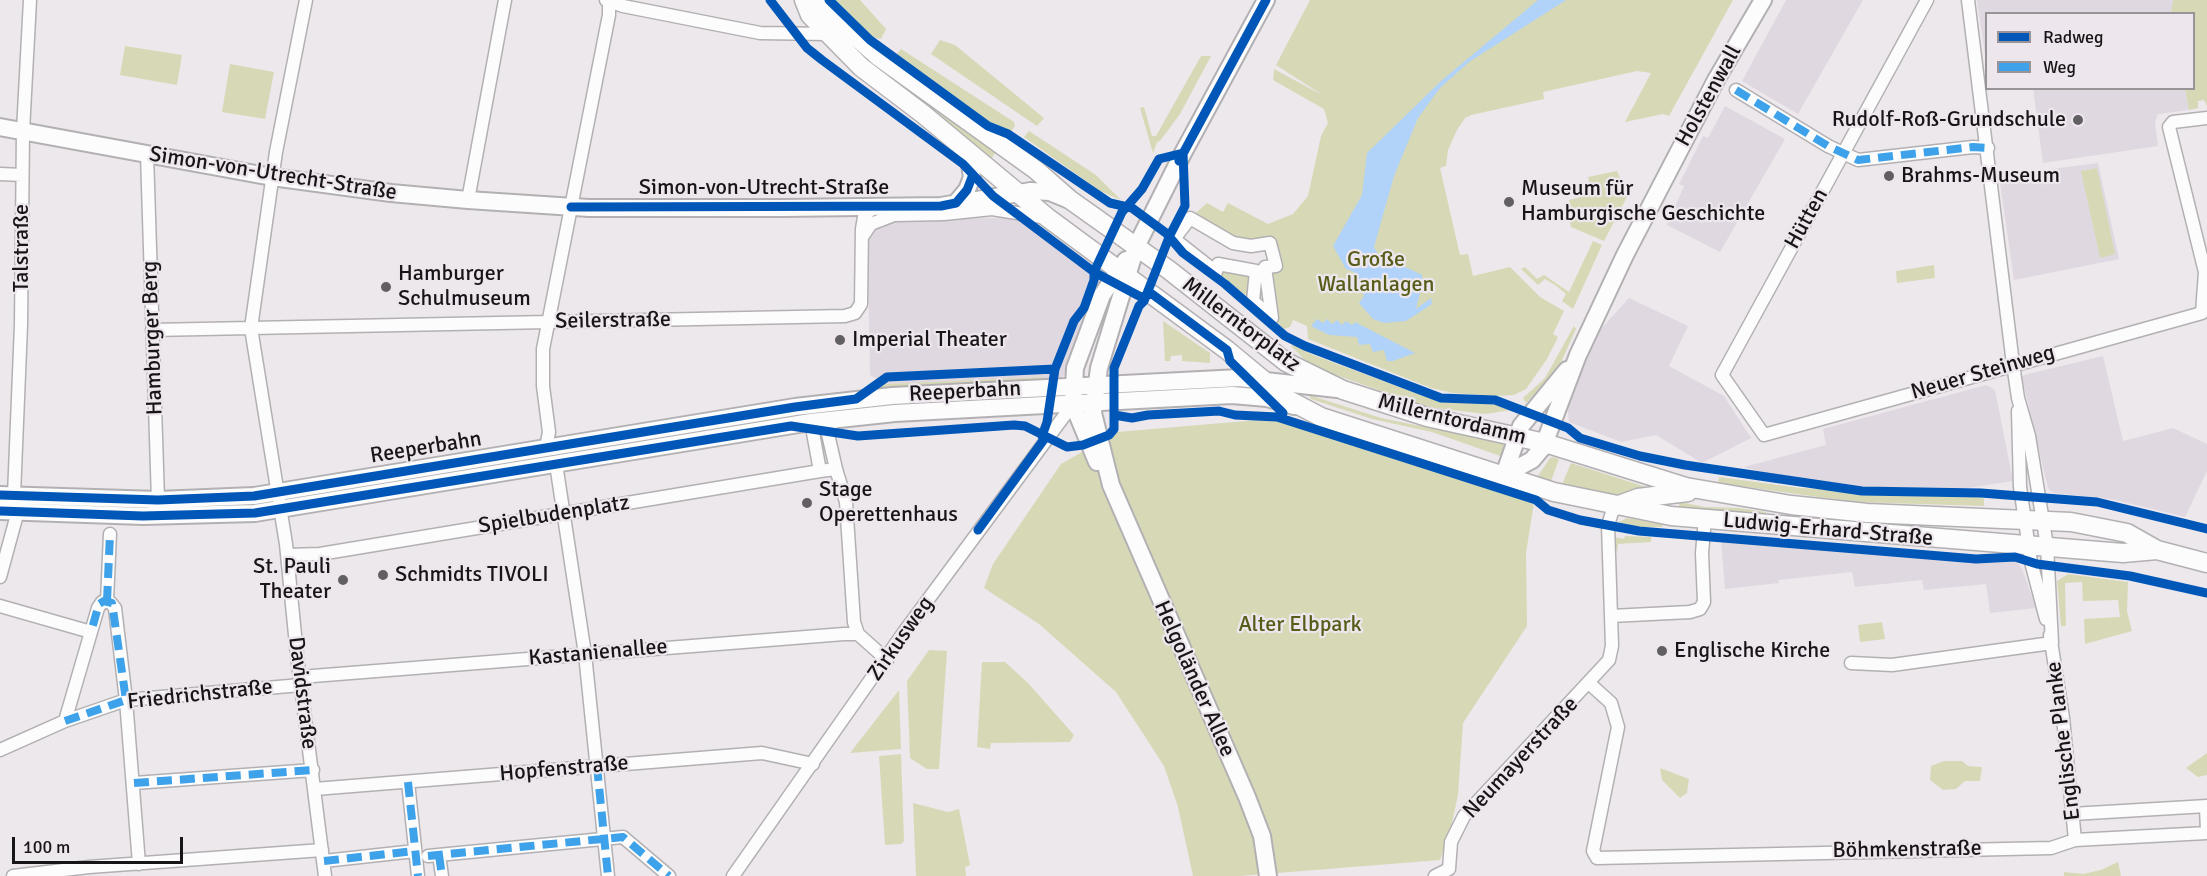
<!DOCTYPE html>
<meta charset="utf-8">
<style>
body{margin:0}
#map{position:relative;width:2207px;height:876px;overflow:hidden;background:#ece8ec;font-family:Signika,sans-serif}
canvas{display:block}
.legend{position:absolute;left:1985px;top:12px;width:210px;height:78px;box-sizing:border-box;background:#ede7ed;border:2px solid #979397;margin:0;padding:8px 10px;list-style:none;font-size:18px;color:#171517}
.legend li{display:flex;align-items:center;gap:12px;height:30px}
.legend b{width:30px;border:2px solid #979397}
.scale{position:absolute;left:12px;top:837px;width:171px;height:27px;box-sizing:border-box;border:3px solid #171517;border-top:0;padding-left:8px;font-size:18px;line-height:21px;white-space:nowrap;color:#171517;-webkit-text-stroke:4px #ede7ed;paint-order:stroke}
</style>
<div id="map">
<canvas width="2207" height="876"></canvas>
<ul class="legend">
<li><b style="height:8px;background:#0057b8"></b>Radweg</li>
<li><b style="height:8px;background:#3da2ea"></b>Weg</li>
</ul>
<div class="scale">100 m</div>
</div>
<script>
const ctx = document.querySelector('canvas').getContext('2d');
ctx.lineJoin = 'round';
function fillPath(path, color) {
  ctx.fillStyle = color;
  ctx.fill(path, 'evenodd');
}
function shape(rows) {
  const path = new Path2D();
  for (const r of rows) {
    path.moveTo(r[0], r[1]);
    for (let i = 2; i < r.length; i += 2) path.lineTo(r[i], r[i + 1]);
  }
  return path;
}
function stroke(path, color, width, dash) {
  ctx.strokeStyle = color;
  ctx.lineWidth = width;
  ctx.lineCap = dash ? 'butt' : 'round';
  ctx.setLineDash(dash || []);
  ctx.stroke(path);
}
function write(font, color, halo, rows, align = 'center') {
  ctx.font = font + ' Signika,sans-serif';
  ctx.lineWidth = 4.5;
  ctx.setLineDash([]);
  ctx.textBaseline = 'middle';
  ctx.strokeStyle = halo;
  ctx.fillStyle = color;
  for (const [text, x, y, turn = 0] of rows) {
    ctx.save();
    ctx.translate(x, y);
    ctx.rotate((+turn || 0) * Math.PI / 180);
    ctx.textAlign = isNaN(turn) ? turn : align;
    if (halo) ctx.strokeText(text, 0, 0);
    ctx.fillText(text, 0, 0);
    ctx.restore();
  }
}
fillPath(shape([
 [1786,0,1863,0,1798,114,1742,81],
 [1977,0,2173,0,2171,13,1986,14,1986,61],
 [2033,89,2185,89,2189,110,2158,114,2155,122,2158,146,2043,163],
 [1725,106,1785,139,1720,252,1667,225,1684,186,1679,184,1703,136,1708,138],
 [2098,163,2119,259,2014,280,1999,176],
 [1005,218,1031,222,1102,270,1099,287,1064,375,1060,379,1043,382,1043,377,885,384,870,375,867,219],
 [1629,298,1688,326,1669,366,1724,396,1751,438,1702,463,1656,435,1621,442,1569,422,1566,397,1601,329],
 [2103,356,2123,441,2173,428,2207,444,2207,471,2185,517,2111,499,2053,493,2048,488,2022,378,2024,375],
 [1986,385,1995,390,2013,481,1955,490,1876,491,1790,480,1744,467,1826,445,1823,429],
 [1721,540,1984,562,2014,558,2022,569,2036,608,1990,613,1986,584,1924,590,1922,580,1855,587,1852,572,1779,580,1779,583,1725,589]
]), '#e0d8e0');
fillPath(shape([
 [830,0,860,0,886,29,881,39,865,35],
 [1310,0,1733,0,1669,116,1663,114,1625,122,1651,73,1637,71,1543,92,1544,99,1471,115,1465,118,1457,130,1448,150,1446,166,1440,168,1460,255,1468,254,1473,276,1510,267,1540,297,1564,311,1553,334,1558,337,1547,359,1526,389,1514,395,1496,396,1453,393,1431,388,1308,339,1307,326,1293,320,1290,327,1284,329,1272,318,1265,267,1276,266,1270,243,1251,246,1190,218,1207,203,1223,212,1228,203,1268,224,1293,214,1308,196,1321,136,1328,123,1324,109,1273,80,1274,69,1324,96,1276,65],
 [2173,0,2207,0,2207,106,2204,100,2198,101,2198,108,2189,110,2185,89,2194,88,2194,14,2171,13],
 [817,9,859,51,975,137,998,149,991,159,856,56],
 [940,40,955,45,1044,118,1037,126,931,54],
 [125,46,182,55,177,85,120,75],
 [901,49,1014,122,1015,126,1010,133,986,123,894,57],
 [1201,56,1211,56,1180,114,1160,141,1157,142,1153,153,1140,108,1144,107,1152,136,1156,136],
 [230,64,274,72,265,119,222,112],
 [1029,131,1096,175,1121,200,1100,191,1024,137],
 [2097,168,2115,254,2100,258,2081,171],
 [1617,171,1628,195,1604,241,1571,227,1566,205,1570,204,1569,200,1592,194,1588,177],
 [1593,241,1602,245,1573,309,1562,301,1566,294,1555,285,1545,279,1538,285,1521,269,1525,267,1537,279,1544,275,1569,292],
 [1218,264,1256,271,1253,301,1216,272],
 [1934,265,1935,278,1897,283,1896,271],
 [1163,321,1210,353,1210,363,1182,361,1182,355,1171,356,1170,361,1165,361],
 [1574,326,1576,329,1557,371,1526,403,1523,398,1545,378],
 [1294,344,1313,355,1440,402,1487,402,1511,410,1485,414,1427,407,1327,372,1306,361,1291,346],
 [1043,377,1043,382,869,392,885,384],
 [1309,395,1381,418,1509,444,1506,458,1432,432,1372,419,1311,399],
 [1270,419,1535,496,1526,553,1527,626,1463,723,1458,795,1450,832,1440,860,1240,876,1193,876,1178,807,1164,766,1116,692,1039,624,984,588,993,564,1061,464,1117,432],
 [1553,457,1559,459,1550,484,1536,479,1550,458],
 [1571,463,1649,488,1623,498,1561,487],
 [1719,477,1800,488,1981,497,1984,499,1984,506,1854,502,1718,483],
 [1680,502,1705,507,1739,508,1766,512,1766,515,1678,510],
 [1627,518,1650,522,1664,524,1662,527,1639,527,1617,523],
 [1625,536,1651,537,1651,542,1618,544,1617,553,1614,537,1624,539],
 [2068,574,2128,582,2127,611,2132,631,2085,644,2084,619,2120,617,2118,600,2083,601,2082,582,2065,583,2066,626,2061,626,2057,581],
 [1882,622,1885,639,1860,642,1858,625],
 [929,650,947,651,939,769,927,769,910,758,907,681],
 [982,662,1005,662,1028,683,1074,735,1070,742,991,743,990,749,977,747],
 [899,690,901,749,850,753],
 [2207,753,2207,775,2198,777,2186,768],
 [901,754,904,841,901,844,885,845,879,756],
 [1944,761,1962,761,1968,766,1982,767,1980,781,1965,781,1956,789,1943,790,1930,780,1931,766],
 [1660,768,1689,779,1687,793,1680,798,1662,780],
 [913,803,948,812,959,809,970,865,965,867,966,876,916,876],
 [2118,862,2121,876,2064,876,2064,872,2083,874,2101,870]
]), '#d7d9b6');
fillPath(shape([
 [1538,0,1566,0,1469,62,1440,88,1418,118,1394,176,1374,247,1378,254,1422,275,1422,284,1425,289,1419,288,1420,293,1416,309,1431,298,1432,304,1406,321,1384,323,1373,319,1359,303,1364,296,1354,272,1346,269,1333,246,1362,195,1367,153,1441,81],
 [1317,319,1323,323,1327,319,1332,324,1337,320,1342,325,1346,321,1352,325,1355,322,1415,353,1393,361,1387,361,1384,350,1373,352,1370,344,1359,345,1357,337,1329,335,1311,326]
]), '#b1d2f9');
const street = shape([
 [306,0,276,152,251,328,286,544,297,655,325,876],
 [606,0,623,6,760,33,828,34],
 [1927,0,1722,375,1764,435,2202,313],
 [1968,0,2013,364,2018,398,2029,436,2047,546,2052,643],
 [1736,90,1828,146,1858,160,1973,147,1988,148],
 [147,154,158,500,154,504],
 [0,174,22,175],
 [468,200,505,0],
 [1190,218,1233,243,1251,246,1270,243,1276,266,1265,267,1272,318,1253,301,1256,271,1218,264,1216,272,1174,239,1190,218],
 [862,237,871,224,894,215,944,214,992,209,1042,217],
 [2202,313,2205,272,2169,127,2173,122,2207,118],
 [152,330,845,316,855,313,861,304,862,229,864,217,872,208],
 [2018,411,2020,487,2031,562,2046,619],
 [811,422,820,471,836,469,828,434,833,419],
 [546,448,549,432,543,386,543,349,609,15,609,0],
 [556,464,585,654,608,876],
 [836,469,846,502,854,622,858,634],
 [14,495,21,325,23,131,30,0],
 [287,555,320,554,820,471],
 [0,577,18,511,23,508],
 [107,601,110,534],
 [0,606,91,632],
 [1611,616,1690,612,1700,609,1704,602,1702,553,1705,519],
 [2050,635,2063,718,2075,840],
 [1851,663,1892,665,2052,643],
 [300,677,844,634,858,634,887,660],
 [1590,684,1611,703,1618,727,1593,851,1597,858,2051,848,2075,840,2207,833],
 [65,721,98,608,102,602,110,602,115,608,126,700,139,864],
 [0,750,65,721,126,700,301,685],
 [408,782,418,876],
 [134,783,313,770],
 [315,789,762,753,813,764],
 [2206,807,2207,831],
 [2072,814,2207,806],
 [439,855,442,876],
 [428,856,623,837,669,876],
 [324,861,415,851],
 [1449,869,1451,842,1464,816,1609,660,1612,646,1608,525,1614,506],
 [13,876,89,867,322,850],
 [733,876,904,632,1073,404],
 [1435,876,1449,869]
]);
const secondary = shape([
 [1266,0,1183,153,1136,247,1099,368,1093,413,1111,485,1247,797,1262,836,1268,876],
 [0,127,272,177,391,193,468,200,589,208,783,208,941,206,1031,191,1050,192,1067,199],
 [956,203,967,190,972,177,968,152],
 [1097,462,1073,404,1075,368,1102,295,1126,260],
 [1504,475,1532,460,1543,447,1578,355,1625,255,1716,80,1763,0],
 [1504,475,1521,426,1567,370],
 [0,495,158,500,254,496,795,407,892,396,1239,378,1337,389],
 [0,511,143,516,255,513,811,422,895,413,1232,395,1267,398,1294,406]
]);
const primary = shape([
 [804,0,810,15,861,67,923,114,1048,218,1227,350,1285,398,1321,417,1554,492,1671,516,2123,553,2157,550],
 [815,0,879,57,1036,170,1069,199,1169,270,1286,362,1343,390,1427,417,1545,443,1686,487,1791,505,1867,513,2071,522,2127,533,2157,550,2207,563],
 [1616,506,1638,498,1688,492]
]);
stroke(street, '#b3b0b3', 15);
stroke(secondary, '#b3b0b3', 20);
stroke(primary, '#b3b0b3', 21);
stroke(street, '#fcfcfc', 12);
stroke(secondary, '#fcfcfc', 16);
stroke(primary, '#fcfcfc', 18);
stroke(shape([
 [1736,90,1828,146,1858,160,1973,147,1988,148],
 [107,601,110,534],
 [65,721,126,700,112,603,104,601,99,604,91,632],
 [597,766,608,876],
 [408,782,418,876],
 [134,783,313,770],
 [439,855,442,876],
 [428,856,623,837,669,876],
 [324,861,415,851]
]), '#3da2ea', 8, [15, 8]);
stroke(shape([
 [770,0,807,48,822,60,963,164,993,196,1094,272,1141,297,1152,294,1227,350,1230,361,1283,413],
 [829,0,870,40,988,126,1008,134,1110,203,1132,208,1166,233,1183,253,1225,284,1285,336,1305,346,1441,398,1495,400,1568,428,1580,438,1640,456,1685,465,1862,491,1981,493,2097,502,2207,529],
 [1179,161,1266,0],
 [571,207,941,206,956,203,967,190,972,177],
 [1114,415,1132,418,1148,415,1219,411,1235,415,1277,417,1536,500,1548,510,1580,520,1639,531,1976,559,2015,557,2037,564,2130,576,2207,593],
 [1042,436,1047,422,1055,369,1074,321,1084,308,1094,280,1094,272,1122,212,1142,189,1159,159,1183,153],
 [0,495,158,500,254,496,795,407,856,399,887,377,1055,369],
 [0,511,143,516,255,513,791,426,858,436,1014,425,1025,426,1067,447,1083,445,1109,435,1114,429,1114,368,1139,306,1144,301,1170,235,1185,206,1183,153],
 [978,530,1045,438]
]), '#0057b8', 9);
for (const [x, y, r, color] of [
 [2078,120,6,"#625f62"],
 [1889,176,6,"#625f62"],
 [1509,202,6,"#625f62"],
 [386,287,6,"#625f62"],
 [840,340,6,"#625f62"],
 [807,503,6,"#625f62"],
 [383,575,6,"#625f62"],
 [343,580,6,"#625f62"],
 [1662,651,6,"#625f62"]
]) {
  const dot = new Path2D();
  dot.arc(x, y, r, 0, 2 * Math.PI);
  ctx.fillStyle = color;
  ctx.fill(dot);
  stroke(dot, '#ede7ed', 2);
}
write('22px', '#171517', '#ede7ed', [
 ["Holstenwall",1709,96,-61],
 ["Simon-von-Utrecht-Straße",273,174,9],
 ["Simon-von-Utrecht-Straße",764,188],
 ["Hütten",1807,219,-61],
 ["Talstraße",22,248,-90],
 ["Seilerstraße",613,321,-1],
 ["Millerntorplatz",1241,325,37],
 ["Hamburger Berg",153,338,-92],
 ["Neuer Steinweg",1983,373,-16],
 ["Reeperbahn",965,392,-3],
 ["Millerntordamm",1452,420,14],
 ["Reeperbahn",426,448,-9],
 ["Spielbudenplatz",554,515,-9],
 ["Ludwig-Erhard-Straße",1828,530,5],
 ["Zirkusweg",901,639,-55],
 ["Kastanienallee",598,653,-5],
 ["Helgoländer Allee",1194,679,66],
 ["Davidstraße",302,693,83],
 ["Friedrichstraße",200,695,-6],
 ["Englische Planke",2064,741,-97],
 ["Neumayerstraße",1521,758,-47],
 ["Hopfenstraße",564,769,-5],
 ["Böhmkenstraße",1907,850,-1]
]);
write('22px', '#171517', '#ede7ed', [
 ["Rudolf-Roß-Grundschule",2066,120,"right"],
 ["Brahms-Museum",1901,176],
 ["Museum für",1521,189],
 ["Hamburgische Geschichte",1521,214],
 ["Hamburger",398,274],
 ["Schulmuseum",398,299],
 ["Imperial Theater",852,340],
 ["Stage",819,490],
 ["Operettenhaus",819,515],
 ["St. Pauli",331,567,"right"],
 ["Theater",331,592,"right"],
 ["Schmidts TIVOLI",395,575],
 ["Englische Kirche",1674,651]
], 'left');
write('22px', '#575c19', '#ede7ed', [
 ["Große",1376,260],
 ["Wallanlagen",1376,285],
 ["Alter Elbpark",1300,625]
]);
</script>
